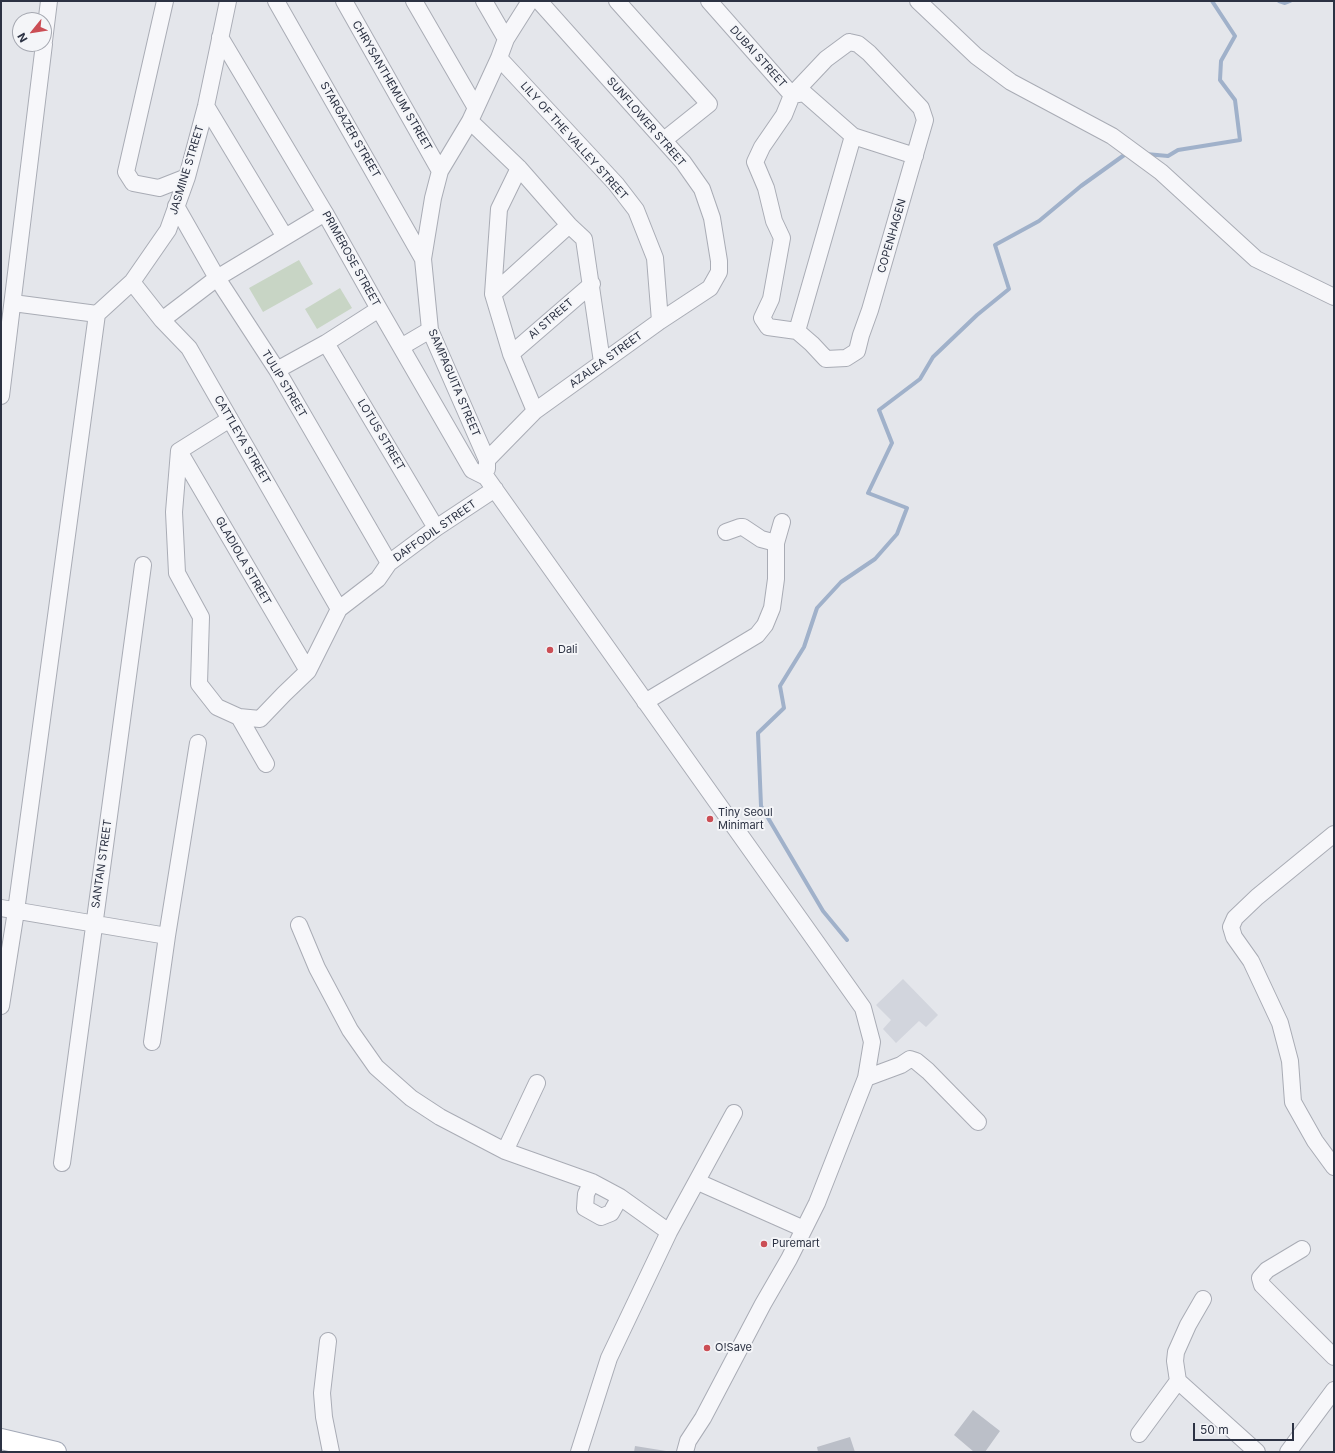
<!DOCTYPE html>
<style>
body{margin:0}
#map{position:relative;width:1335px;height:1453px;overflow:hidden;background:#e4e6eb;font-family:Inter,sans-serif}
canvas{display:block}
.frame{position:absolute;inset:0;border:2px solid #2c3243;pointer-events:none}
.north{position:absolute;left:12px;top:12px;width:40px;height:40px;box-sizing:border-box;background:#f4f5f8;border:1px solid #a4a7b0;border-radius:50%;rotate:240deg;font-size:11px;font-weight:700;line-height:16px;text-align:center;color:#2c3243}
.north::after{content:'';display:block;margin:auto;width:14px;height:18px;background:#cb4e55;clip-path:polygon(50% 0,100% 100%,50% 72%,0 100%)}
.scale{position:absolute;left:1193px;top:1423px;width:101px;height:18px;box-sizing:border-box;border:2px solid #2c3243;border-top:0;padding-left:5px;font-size:12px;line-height:14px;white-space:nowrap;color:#2c3243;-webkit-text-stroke:3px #f4f5f8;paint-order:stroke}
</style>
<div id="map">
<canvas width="1335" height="1453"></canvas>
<div class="frame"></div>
<div class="north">N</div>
<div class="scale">50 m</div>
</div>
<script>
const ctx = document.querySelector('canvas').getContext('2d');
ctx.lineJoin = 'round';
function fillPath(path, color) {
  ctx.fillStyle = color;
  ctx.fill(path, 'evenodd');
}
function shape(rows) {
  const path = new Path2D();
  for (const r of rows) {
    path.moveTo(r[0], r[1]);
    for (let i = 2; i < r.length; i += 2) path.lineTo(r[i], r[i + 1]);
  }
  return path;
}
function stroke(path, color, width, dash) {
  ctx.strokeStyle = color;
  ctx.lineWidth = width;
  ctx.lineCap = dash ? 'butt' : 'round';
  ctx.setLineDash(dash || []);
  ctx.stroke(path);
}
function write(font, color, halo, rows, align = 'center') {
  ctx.font = font + ' Inter,sans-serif';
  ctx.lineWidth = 4;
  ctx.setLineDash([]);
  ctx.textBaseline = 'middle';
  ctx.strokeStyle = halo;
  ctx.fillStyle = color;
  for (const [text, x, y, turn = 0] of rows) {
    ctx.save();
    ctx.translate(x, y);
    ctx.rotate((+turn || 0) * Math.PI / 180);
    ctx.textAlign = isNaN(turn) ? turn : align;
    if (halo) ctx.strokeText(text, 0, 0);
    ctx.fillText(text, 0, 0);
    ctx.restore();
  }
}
fillPath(shape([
 [903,979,938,1015,926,1027,919,1021,896,1043,883,1029,891,1020,876,1005]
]), '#d2d5dd');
fillPath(shape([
 [299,260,313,284,263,312,249,288],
 [340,288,352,308,317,329,305,309]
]), '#c8d5c5');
stroke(shape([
 [1279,1,1285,3,1290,1],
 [1146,154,1168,156,1178,150,1240,140,1235,100,1220,80,1221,61,1235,36,1212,1],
 [847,940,823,911,761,806,758,733,784,708,780,686,804,647,817,608,841,582,875,559,897,534,907,508,868,493,892,443,879,410,920,379,933,357,977,315,1009,289,995,245,1039,221,1081,186,1127,153]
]), '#a0b1ca', 4);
fillPath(shape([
 [973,1410,1000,1431,985,1452,974,1452,954,1435],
 [850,1437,855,1452,818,1452,817,1447],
 [635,1446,666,1451,666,1452,634,1452]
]), '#bbbfc8');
const minor = shape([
 [165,1,126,172,133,183,159,188,187,177],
 [276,1,423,259],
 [344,1,440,171],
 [414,1,476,108],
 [484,1,506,39],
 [617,1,709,104,664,140],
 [709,1,792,95],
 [918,1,976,56,1011,82,1112,136,1161,172,1256,259,1334,297],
 [220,37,325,213,379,309,472,470,486,477],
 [44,41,49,1],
 [849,42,858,44,869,53,921,108,925,120,870,310,861,335,857,351,846,358,826,359,812,344,797,331,768,327,762,318,771,299,782,238,774,221,766,188,755,162,762,147,784,115,792,95,826,59,849,42],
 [499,58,616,184,636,210,655,258,660,321],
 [792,95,804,93,853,136,915,156],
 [206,106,285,237],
 [470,121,519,168,569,225,584,239,602,362],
 [519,168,499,209,493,294,511,354,535,411],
 [176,206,217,278,277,370,389,563],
 [132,282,162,320,189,348,339,609],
 [493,294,569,225],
 [13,303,97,314],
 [97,314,132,282,168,230,187,177,206,106,228,1],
 [162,320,217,278,325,213],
 [797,331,853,136],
 [326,343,436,528],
 [401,347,430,330],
 [511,354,592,284],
 [277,370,326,343,379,309],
 [1,396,44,44],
 [230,419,179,451,174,512,177,573,201,617,199,684,217,707,239,717,260,719,284,694,308,671,339,609,378,579,389,563,436,528,495,489],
 [179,451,308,671],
 [487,460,535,411,660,321,710,288,719,272,719,261,712,218,702,189,683,162,539,1],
 [487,469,487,460,430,330,423,259,433,198,440,171,470,121,499,58,506,39,530,1],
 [486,477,863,1008,872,1042,866,1078,817,1203,789,1259,763,1304,703,1418,688,1441,685,1452],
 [726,532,740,527,743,527,761,539,776,543],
 [645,702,747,641,757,635,765,625,772,608,776,579,776,543,782,522],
 [239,717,266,764],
 [1334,834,1257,897,1235,918,1231,927,1234,937,1251,961,1280,1023,1290,1061,1293,1102,1315,1141,1334,1167],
 [1,908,167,936],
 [299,925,317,968,350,1030,376,1067,411,1098,440,1117,505,1151,592,1182,620,1197,669,1232,609,1358,579,1452],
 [1,1006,16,911,97,314],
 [152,1042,167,936,198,743],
 [866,1078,901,1065,910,1059,916,1061,928,1071,978,1122],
 [505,1151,537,1083],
 [62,1163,143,565],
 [592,1182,586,1194,585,1208,601,1217,611,1213,620,1197],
 [698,1182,804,1229],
 [669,1232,734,1113],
 [1302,1249,1267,1270,1260,1278,1262,1285,1334,1357],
 [328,1341,322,1393,324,1417,331,1452],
 [1178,1381,1175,1361,1176,1352,1188,1325,1203,1299],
 [1139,1434,1178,1381,1257,1452],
 [1288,1452,1334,1390]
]);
const major = shape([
 [1,1439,56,1452]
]);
stroke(minor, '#a9acb5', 18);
stroke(major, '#a3a9b7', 22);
stroke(minor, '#f7f7fa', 16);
stroke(major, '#fff', 20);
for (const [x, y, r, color] of [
 [550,650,4,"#cb4e55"],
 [710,819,4,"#cb4e55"],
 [764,1244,4,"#cb4e55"],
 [707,1348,4,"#cb4e55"]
]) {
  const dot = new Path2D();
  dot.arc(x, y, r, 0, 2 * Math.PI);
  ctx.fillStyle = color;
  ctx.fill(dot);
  stroke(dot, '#f4f5f8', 1.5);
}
write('11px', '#2c3243', '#f4f5f8', [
 ["DUBAI STREET",758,57,48],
 ["CHRYSANTHEMUM STREET",392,86,60],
 ["SUNFLOWER STREET",646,122,49],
 ["STARGAZER STREET",350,130,60],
 ["LILY OF THE VALLEY STREET",574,141,48],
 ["JASMINE STREET",187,170,-73],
 ["COPENHAGEN",892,236,-74],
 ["PRIMEROSE STREET",351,259,61],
 ["AI STREET",551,319,-41],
 ["AZALEA STREET",606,360,-36],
 ["SAMPAGUITA STREET",454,383,67],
 ["TULIP STREET",284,384,59],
 ["LOTUS STREET",381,435,59],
 ["CATTLEYA STREET",242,440,60],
 ["DAFFODIL STREET",435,531,-35],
 ["GLADIOLA STREET",243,561,60],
 ["SANTAN STREET",102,864,-82]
]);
write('11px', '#2c3243', '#f4f5f8', [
 ["Dali",558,650],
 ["Tiny Seoul",718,813],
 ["Minimart",718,826],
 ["Puremart",772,1244],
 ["O!Save",715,1348]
], 'left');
</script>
